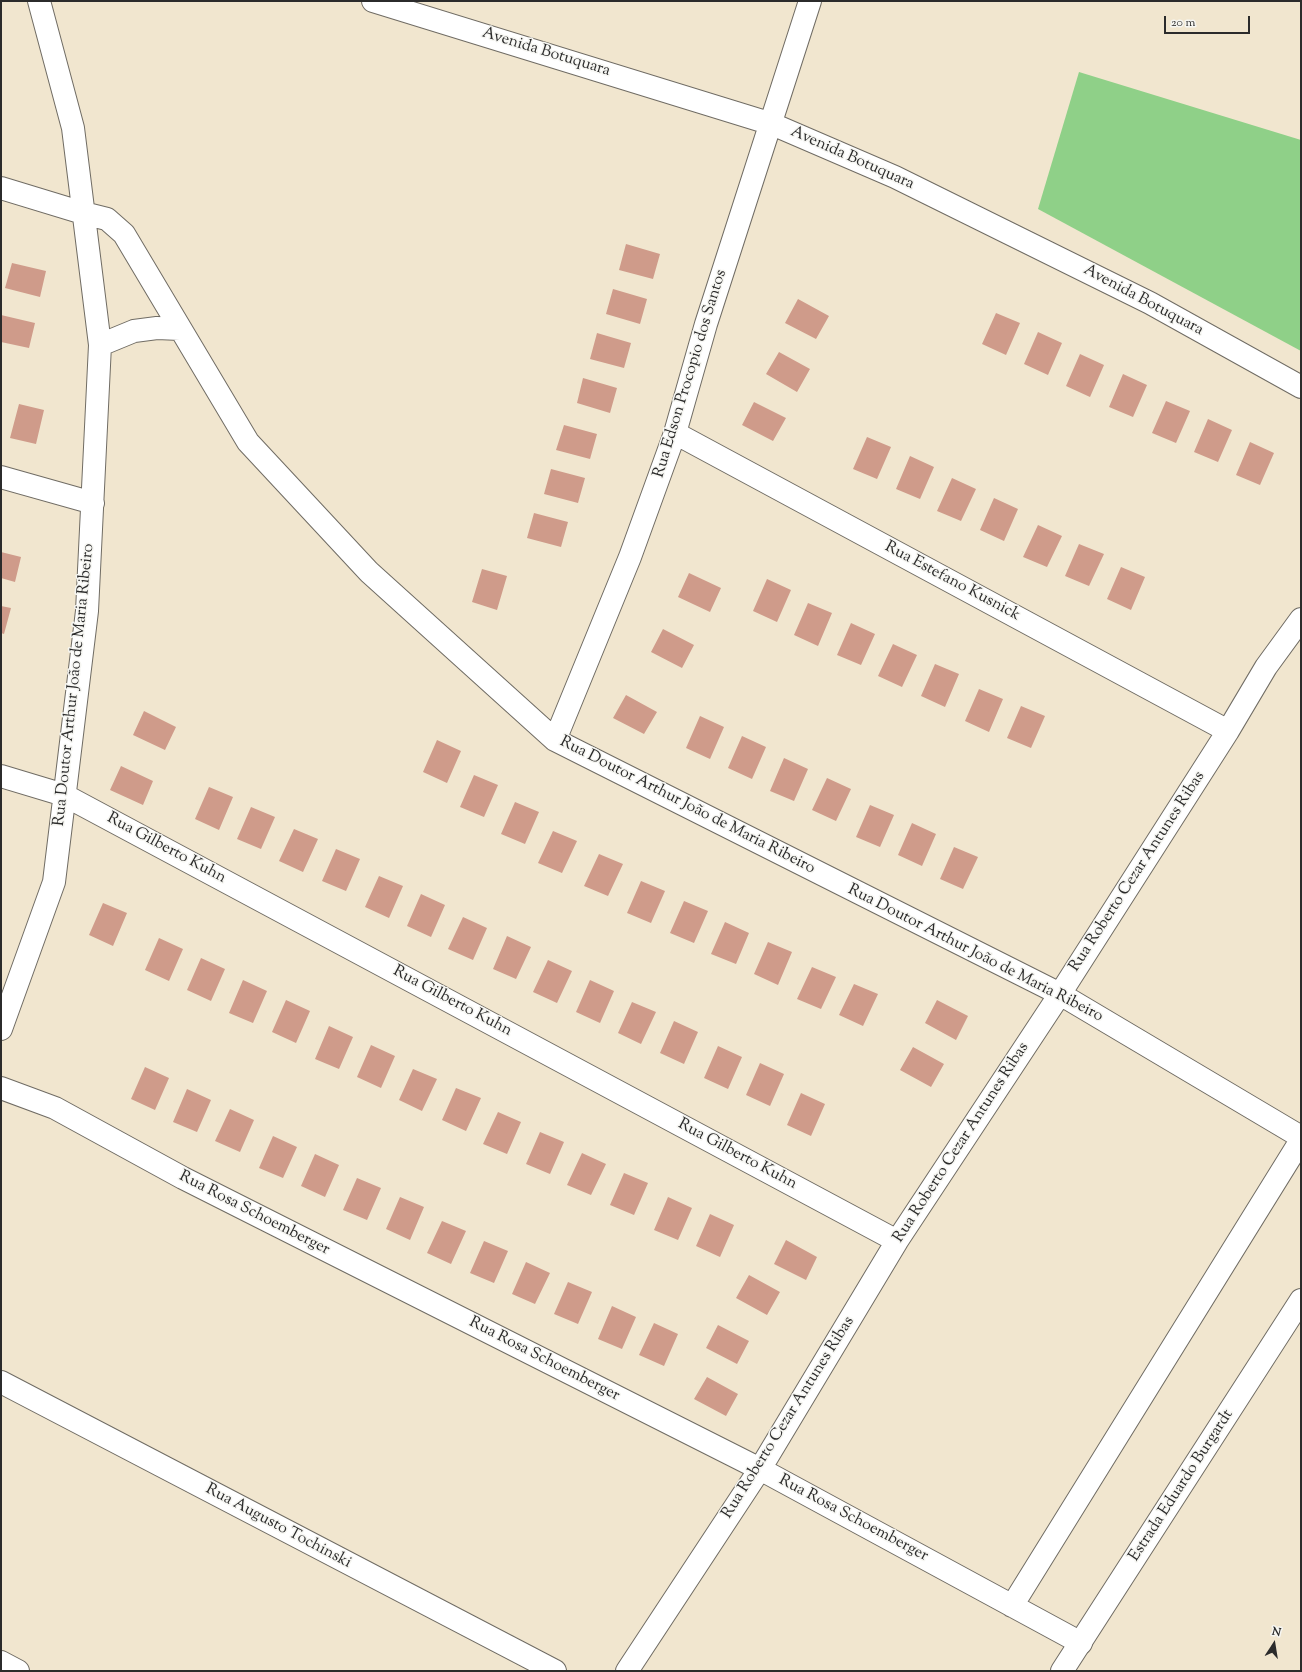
<!DOCTYPE html>
<meta charset="utf-8">
<style>
body{margin:0}
#map{position:relative;width:1302px;height:1672px;overflow:hidden;background:#f1e6cf;font-family:"Sorts Mill Goudy",serif}
canvas{display:block}
.frame{position:absolute;inset:0;border:2px solid #2b2b2b;pointer-events:none}
.north{position:absolute;left:1254px;top:1624px;width:40px;height:40px;-webkit-text-stroke:3px #f6f6f2;paint-order:stroke;rotate:12deg;font-size:11px;font-weight:700;line-height:16px;text-align:center;color:#2b2b2b}
.north::after{content:'';display:block;margin:auto;width:14px;height:18px;background:#2b2b2b;clip-path:polygon(50% 0,100% 100%,50% 72%,0 100%)}
.scale{position:absolute;left:1164px;top:16px;width:86px;height:18px;box-sizing:border-box;border:2px solid #2b2b2b;border-top:0;padding-left:5px;font-size:12px;line-height:14px;white-space:nowrap;color:#2b2b2b;-webkit-text-stroke:3px #f6f6f2;paint-order:stroke}
</style>
<div id="map">
<canvas width="1302" height="1672"></canvas>
<div class="frame"></div>
<div class="north">N</div>
<div class="scale">20 m</div>
</div>
<script>
const ctx = document.querySelector('canvas').getContext('2d');
ctx.lineJoin = 'round';
function fillPath(path, color) {
  ctx.fillStyle = color;
  ctx.fill(path, 'evenodd');
}
function shape(rows) {
  const path = new Path2D();
  for (const r of rows) {
    path.moveTo(r[0], r[1]);
    for (let i = 2; i < r.length; i += 2) path.lineTo(r[i], r[i + 1]);
  }
  return path;
}
function stroke(path, color, width, dash) {
  ctx.strokeStyle = color;
  ctx.lineWidth = width;
  ctx.lineCap = dash ? 'butt' : 'round';
  ctx.setLineDash(dash || []);
  ctx.stroke(path);
}
function write(font, color, halo, rows, align = 'center') {
  ctx.font = font + ' "Sorts Mill Goudy",serif';
  ctx.lineWidth = 3;
  ctx.setLineDash([]);
  ctx.textBaseline = 'middle';
  ctx.strokeStyle = halo;
  ctx.fillStyle = color;
  for (const [text, x, y, turn = 0] of rows) {
    ctx.save();
    ctx.translate(x, y);
    ctx.rotate((+turn || 0) * Math.PI / 180);
    ctx.textAlign = isNaN(turn) ? turn : align;
    if (halo) ctx.strokeText(text, 0, 0);
    ctx.fillText(text, 0, 0);
    ctx.restore();
  }
}
fillPath(shape([
 [1079,72,1301,140,1301,351,1038,209]
]), '#8fd088');
fillPath(shape([
 [626,244,660,254,653,279,619,270],
 [12,263,46,271,40,297,5,288],
 [613,289,647,299,640,324,606,314],
 [798,299,829,316,816,339,785,323],
 [996,313,1020,323,1006,355,982,344],
 [1,315,35,323,29,348,1,342],
 [1038,332,1062,343,1048,375,1024,364],
 [597,333,631,343,624,368,590,359],
 [779,352,810,369,797,392,766,374],
 [1080,354,1104,365,1090,397,1066,386],
 [1123,374,1147,385,1133,417,1109,407],
 [583,378,617,388,610,413,577,403],
 [1166,401,1190,411,1176,443,1152,433],
 [754,402,786,418,773,441,742,425],
 [19,404,44,410,36,444,10,438],
 [1208,419,1232,430,1218,462,1194,452],
 [564,425,597,434,590,459,556,450],
 [867,437,891,447,877,479,853,469],
 [1250,442,1274,453,1260,485,1236,475],
 [910,456,934,467,920,499,896,489],
 [551,469,585,478,578,503,544,494],
 [952,478,976,489,961,521,937,511],
 [994,498,1018,509,1004,541,980,530],
 [534,513,568,522,561,547,527,538],
 [1038,525,1062,536,1047,567,1023,557],
 [1079,544,1104,554,1089,586,1065,576],
 [1,552,21,557,15,582,1,578],
 [1121,567,1145,577,1131,610,1107,599],
 [482,569,507,576,497,610,472,602],
 [689,573,721,588,710,612,678,597],
 [767,579,791,590,777,622,753,611],
 [808,603,832,613,818,646,794,635],
 [1,606,11,608,4,634,1,633],
 [851,623,875,634,861,665,837,655],
 [663,629,694,645,682,668,651,652],
 [893,644,917,655,902,687,878,676],
 [935,664,959,674,945,707,921,696],
 [979,689,1003,699,989,732,965,721],
 [626,695,657,712,644,734,613,718],
 [1021,706,1045,716,1031,748,1007,738],
 [144,711,176,727,165,750,133,735],
 [700,716,724,727,710,759,686,748],
 [742,736,766,747,752,779,728,768],
 [437,740,461,751,447,783,423,772],
 [784,758,808,769,794,801,770,791],
 [121,766,153,781,143,805,110,790],
 [474,775,498,785,484,817,460,807],
 [827,778,851,789,836,821,812,810],
 [209,787,233,797,219,830,195,819],
 [515,802,539,812,525,844,501,834],
 [870,805,894,815,880,847,856,837],
 [251,807,275,817,261,849,237,839],
 [912,823,936,834,922,866,898,855],
 [294,829,318,839,303,872,279,861],
 [553,831,577,841,562,873,538,863],
 [954,847,978,857,963,889,940,879],
 [336,849,360,859,346,891,322,881],
 [599,854,623,864,608,896,584,886],
 [379,876,403,886,389,918,365,907],
 [641,881,665,891,651,923,627,913],
 [421,894,445,905,431,937,407,926],
 [684,901,708,911,694,943,670,933],
 [103,903,127,913,113,946,89,935],
 [463,917,487,928,473,960,448,949],
 [725,922,749,933,736,964,711,954],
 [507,936,531,947,516,979,493,969],
 [159,938,183,949,169,981,145,970],
 [768,942,792,952,778,985,754,974],
 [201,958,225,969,211,1001,187,990],
 [548,960,572,971,557,1003,533,992],
 [812,967,836,977,821,1009,797,999],
 [243,980,267,991,253,1023,229,1013],
 [590,980,614,991,600,1023,576,1012],
 [854,984,878,994,863,1026,839,1015],
 [286,1000,310,1011,296,1043,272,1032],
 [937,1000,968,1016,956,1040,925,1023],
 [632,1002,656,1012,641,1044,618,1033],
 [674,1021,698,1032,684,1064,660,1053],
 [329,1026,353,1037,339,1069,315,1059],
 [371,1045,395,1056,381,1088,357,1077],
 [718,1046,742,1057,728,1089,704,1078],
 [913,1047,944,1064,931,1087,900,1070],
 [760,1063,784,1074,770,1106,746,1095],
 [145,1067,169,1078,155,1110,131,1099],
 [413,1069,437,1079,422,1111,399,1100],
 [456,1088,481,1098,466,1131,442,1120],
 [187,1089,211,1100,197,1132,173,1122],
 [801,1093,825,1104,811,1136,787,1125],
 [230,1109,254,1120,240,1152,215,1141],
 [498,1112,521,1122,507,1154,483,1144],
 [540,1132,564,1142,550,1174,526,1164],
 [273,1136,297,1147,283,1178,259,1168],
 [582,1153,606,1164,591,1195,567,1185],
 [315,1154,339,1165,325,1197,301,1186],
 [624,1173,648,1183,634,1215,610,1205],
 [357,1178,381,1188,367,1220,343,1210],
 [400,1197,424,1207,410,1240,386,1229],
 [668,1197,692,1208,678,1240,654,1230],
 [710,1214,734,1225,720,1257,696,1246],
 [442,1221,466,1231,451,1264,427,1253],
 [786,1240,817,1257,806,1280,774,1264],
 [484,1241,508,1251,494,1283,470,1273],
 [526,1262,550,1273,535,1304,512,1294],
 [749,1275,780,1292,767,1315,736,1298],
 [568,1282,592,1292,578,1324,554,1314],
 [612,1306,636,1317,622,1349,598,1339],
 [654,1323,678,1334,664,1366,639,1355],
 [718,1325,749,1341,737,1364,706,1348],
 [707,1377,738,1394,726,1416,694,1399]
]), '#cf9b8a');
const minor = shape([
 [373,1,772,124,895,177,1150,303,1301,387],
 [1,188,83,213,107,219,124,234,248,442,369,572,555,740,1060,994,1301,1137],
 [100,345,134,331,157,328,180,329],
 [675,433,1228,731],
 [1,477,93,503],
 [555,740,630,557,675,433,706,324,810,1],
 [1,776,64,795,897,1241],
 [1,1029,54,882,87,611,100,345,73,128,39,1],
 [1,1088,55,1108,183,1178,760,1469,1081,1643],
 [1,1382,555,1671],
 [1012,1606,1301,1140],
 [1,1662,18,1671],
 [627,1671,760,1469,897,1241,1060,994,1228,731,1266,667,1301,619]
]);
const major = shape([
 [1062,1671,1301,1300]
]);
stroke(minor, '#706c64', 24);
stroke(major, '#706c64', 24);
stroke(minor, '#fff', 22);
stroke(major, '#fff', 22);
write('16px', '#2b2b2b', '#f6f6f2', [
 ["Avenida Botuquara",546,53,17],
 ["Avenida Botuquara",852,159,24],
 ["Avenida Botuquara",1143,301,28],
 ["Rua Edson Procopio dos Santos",691,374,-73],
 ["Rua Estefano Kusnick",952,582,28],
 ["Rua Doutor Arthur João de Maria Ribeiro",75,685,-84],
 ["Rua Doutor Arthur João de Maria Ribeiro",687,806,27],
 ["Rua Gilberto Kuhn",166,849,28],
 ["Rua Roberto Cezar Antunes Ribas",1138,872,-57],
 ["Rua Doutor Arthur João de Maria Ribeiro",975,954,27],
 ["Rua Gilberto Kuhn",452,1002,28],
 ["Rua Roberto Cezar Antunes Ribas",962,1143,-57],
 ["Rua Gilberto Kuhn",737,1155,28],
 ["Rua Rosa Schoemberger",254,1214,27],
 ["Rua Rosa Schoemberger",544,1360,27],
 ["Rua Roberto Cezar Antunes Ribas",789,1418,-58],
 ["Estrada Eduardo Burgardt",1182,1486,-57],
 ["Rua Rosa Schoemberger",853,1519,28],
 ["Rua Augusto Tochinski",278,1527,28]
]);
</script>
